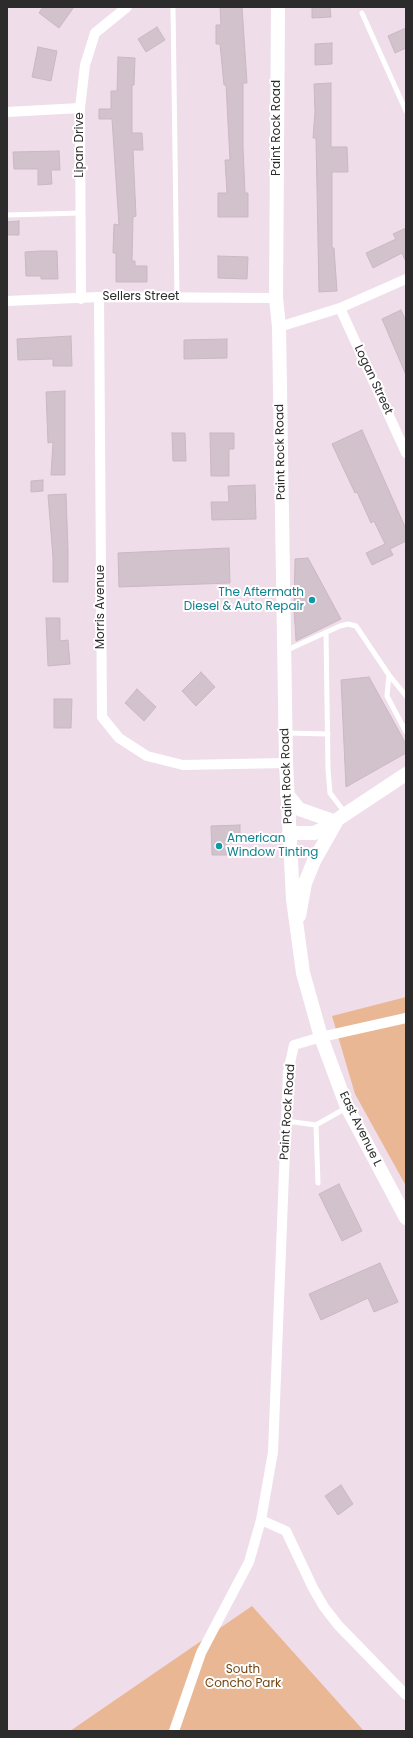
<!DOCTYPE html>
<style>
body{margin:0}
#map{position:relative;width:413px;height:1738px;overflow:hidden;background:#efdeea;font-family:Poppins,sans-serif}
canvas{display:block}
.frame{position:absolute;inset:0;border:8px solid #2c2c2c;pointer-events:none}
</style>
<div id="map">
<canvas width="413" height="1738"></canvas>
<div class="frame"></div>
</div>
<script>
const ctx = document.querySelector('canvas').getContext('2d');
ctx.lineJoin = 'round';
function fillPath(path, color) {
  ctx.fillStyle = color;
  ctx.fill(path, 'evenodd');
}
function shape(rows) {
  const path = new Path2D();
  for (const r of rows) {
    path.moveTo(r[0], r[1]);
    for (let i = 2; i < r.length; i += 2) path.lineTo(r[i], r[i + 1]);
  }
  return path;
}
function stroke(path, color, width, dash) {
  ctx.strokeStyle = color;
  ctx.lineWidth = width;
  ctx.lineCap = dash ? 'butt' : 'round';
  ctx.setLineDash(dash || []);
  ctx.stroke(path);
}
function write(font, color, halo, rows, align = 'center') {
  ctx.font = font + ' Poppins,sans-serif';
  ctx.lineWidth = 4;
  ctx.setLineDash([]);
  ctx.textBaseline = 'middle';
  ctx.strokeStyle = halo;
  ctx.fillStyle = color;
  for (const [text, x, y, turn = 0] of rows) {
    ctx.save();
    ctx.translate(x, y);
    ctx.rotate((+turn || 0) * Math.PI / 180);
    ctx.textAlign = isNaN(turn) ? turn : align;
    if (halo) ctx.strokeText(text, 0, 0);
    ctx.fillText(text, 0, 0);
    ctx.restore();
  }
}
fillPath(shape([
 [406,997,406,1186,355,1094,332,1016],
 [252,1606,364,1731,70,1731]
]), '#eab795');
const building = shape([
 [43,7,74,7,59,28,39,13,43,7],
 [220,7,242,7,247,83,243,83,243,147,245,193,248,193,248,217,218,217,218,193,227,193,225,160,230,160,226,85,224,85,220,44,216,44,216,25,221,25,220,7],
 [312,7,330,7,331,17,312,18,312,7],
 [157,27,165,40,146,52,138,39,157,27],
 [406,28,406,48,395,53,388,36,406,28],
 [332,43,332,64,315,65,315,44,332,43],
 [38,47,57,51,51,81,32,77,38,47],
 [118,57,135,58,134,85,132,85,132,133,142,133,143,150,133,150,136,216,133,217,132,261,135,261,135,266,147,266,147,282,116,282,116,253,113,253,114,224,119,225,112,119,99,119,99,109,111,109,111,91,117,91,118,57],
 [331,83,331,147,347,147,348,172,332,172,332,248,334,248,337,291,319,292,316,138,313,138,315,112,314,84,331,83],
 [59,151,60,170,51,170,52,184,38,185,38,169,14,169,13,152,59,151],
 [19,221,19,235,7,235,7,222,19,221],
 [406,228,406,262,402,253,373,268,366,253,396,239,393,234,406,228],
 [40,251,57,251,58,279,41,279,41,276,26,276,25,252,40,251],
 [218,256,248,257,247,279,218,278,218,256],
 [401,310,406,321,406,375,382,319,401,310],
 [71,336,72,366,53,366,53,359,18,360,17,339,71,336],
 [227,339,227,358,184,359,184,340,227,339],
 [65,391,65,475,51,475,53,442,48,443,46,392,65,391],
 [362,430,406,529,406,541,390,549,393,555,372,565,366,553,385,544,374,521,371,523,357,492,355,493,332,444,362,430],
 [172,433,185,433,186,461,173,461,172,433],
 [210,433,234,433,234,449,229,449,229,476,211,476,210,433],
 [43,480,43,491,31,492,31,481,43,480],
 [255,485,256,519,212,520,211,502,229,502,228,486,255,485],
 [66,494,68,550,68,582,53,582,53,557,48,495,66,494],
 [229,548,230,583,119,587,118,553,229,548],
 [308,558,341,619,296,641,294,608,295,559,308,558],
 [46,618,60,618,60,641,68,640,70,664,48,666,46,618],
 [201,672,215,687,196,706,182,691,201,672],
 [369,677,406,744,406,753,346,787,341,680,369,677],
 [137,689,156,707,144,721,125,703,137,689],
 [54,699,72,699,71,728,54,728,54,699],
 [240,825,240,836,227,836,227,855,212,855,211,826,240,825],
 [339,1184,362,1231,342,1241,319,1194,339,1184],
 [380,1263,398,1302,374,1312,368,1298,321,1320,309,1294,380,1263],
 [341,1485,353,1504,338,1515,325,1496,341,1485]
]);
fillPath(building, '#d1c2cc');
stroke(building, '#cbb7c3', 1);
stroke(shape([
 [173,7,177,298],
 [362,13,406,111],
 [7,215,81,213],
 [326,632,328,769,330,793,346,814],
 [285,651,340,626,348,624,356,626,389,675,406,696],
 [389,675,387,696,406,732],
 [286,733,328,734],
 [286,1121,316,1125,346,1108],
 [316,1125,318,1183]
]), '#fff', 5);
stroke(shape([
 [7,112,80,108],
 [99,297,102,717,119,738,147,756,183,765,286,763],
 [81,299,80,108,85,65,95,33,127,7],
 [7,301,99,297,276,298],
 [340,308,406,453],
 [279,327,340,308,406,279],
 [261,1520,286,1531,313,1588,324,1607,338,1625,406,1695],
 [174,1731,201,1653,249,1562,261,1520,273,1452,288,1072,294,1045,321,1037,406,1018]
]), '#fff', 10);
stroke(shape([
 [278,7,276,298,279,327,286,763,293,899,303,973,321,1037,347,1107,406,1218],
 [287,794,299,809,336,822,314,861,305,883,299,916],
 [289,833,314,833,323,829,406,774]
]), '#fff', 14);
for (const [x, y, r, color] of [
 [312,600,4,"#0f9aa8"],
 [219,846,4,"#0f9aa8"]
]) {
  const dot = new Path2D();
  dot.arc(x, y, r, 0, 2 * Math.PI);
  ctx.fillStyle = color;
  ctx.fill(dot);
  stroke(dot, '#fff', 1.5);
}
write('12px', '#2c2c2c', '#fff', [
 ["Paint Rock Road",277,128,-90],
 ["Lipan Drive",80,145,-90],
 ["Sellers Street",141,297],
 ["Logan Street",373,380,65],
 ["Paint Rock Road",281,452,-91],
 ["Morris Avenue",101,607,-90],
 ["Paint Rock Road",287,776,-92],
 ["Paint Rock Road",288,1112,-86],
 ["East Avenue L",360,1129,64]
]);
write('12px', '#0d838f', '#fff', [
 ["The Aftermath",304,593],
 ["Diesel & Auto Repair",304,607],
 ["American",227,839,"left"],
 ["Window Tinting",227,853,"left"]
], 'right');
write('12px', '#724614', '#fff', [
 ["South",243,1670],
 ["Concho Park",243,1684]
]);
</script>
